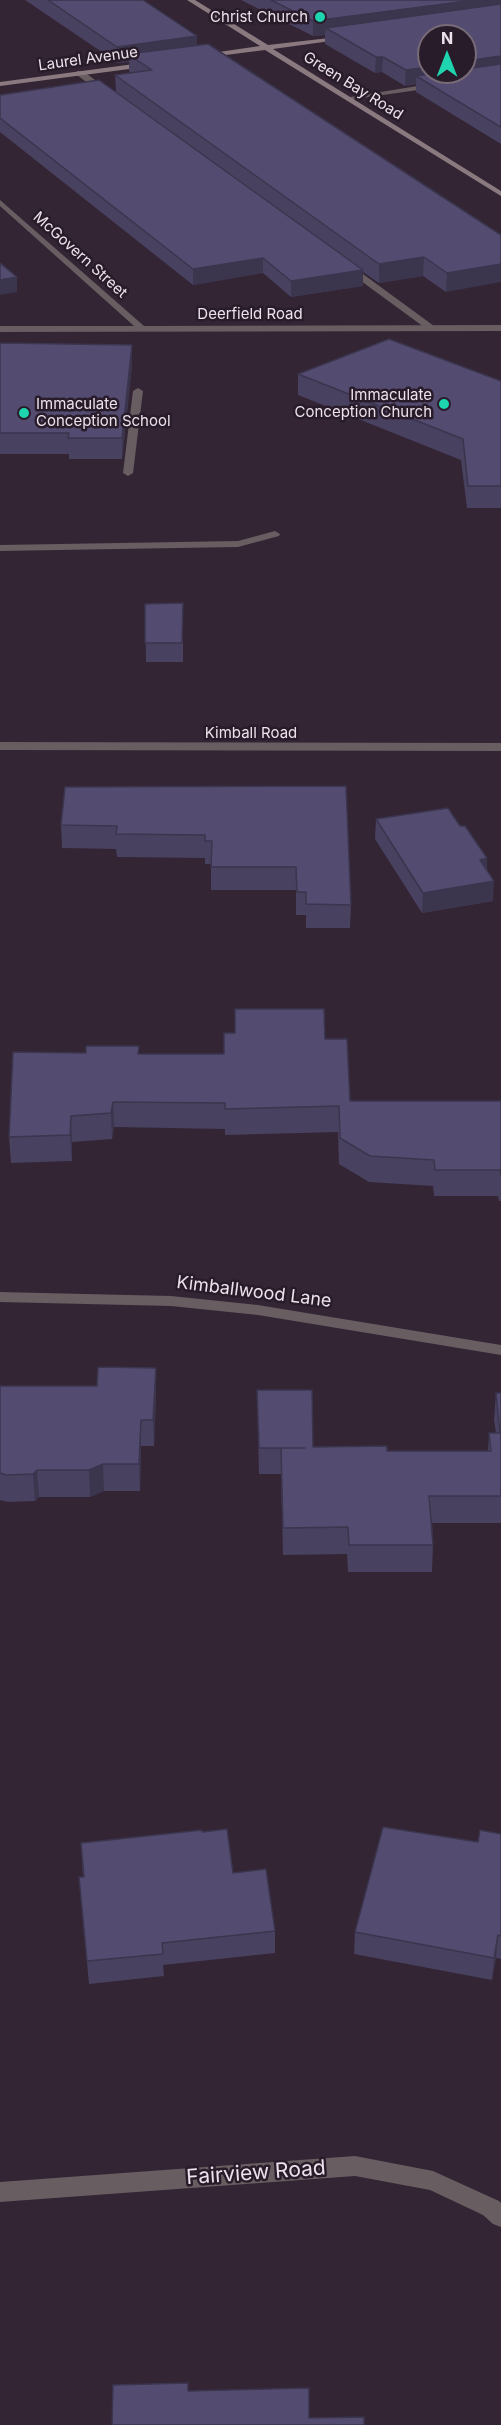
<!DOCTYPE html>
<style>
body{margin:0}
#map{position:relative;width:501px;height:2425px;overflow:hidden;background:#332534;font-family:Inter,sans-serif}
canvas{display:block}
.north{position:absolute;left:417px;top:24px;width:60px;height:60px;box-sizing:border-box;background:#291c2a;border:2px solid #776b77;border-radius:50%;rotate:0deg;font-size:16px;font-weight:700;line-height:24px;text-align:center;color:#ebe2eb}
.north::after{content:'';display:block;margin:auto;width:21px;height:27px;background:#1fd5b0;clip-path:polygon(50% 0,100% 100%,50% 72%,0 100%)}
</style>
<div id="map">
<canvas width="501" height="2425"></canvas>
<div class="north">N</div>
</div>
<script>
const ctx = document.querySelector('canvas').getContext('2d');
ctx.lineJoin = 'round';
function shape(rows) {
  const path = new Path2D();
  for (const r of rows) {
    path.moveTo(r[0], r[1]);
    for (let i = 2; i < r.length; i += 2) path.lineTo(r[i], r[i + 1]);
  }
  return path;
}
function fillPath(path, color) {
  ctx.fillStyle = color;
  ctx.fill(path, 'evenodd');
}
function stroke(path, color, width, dash) {
  ctx.strokeStyle = color;
  ctx.lineWidth = width;
  ctx.lineCap = dash ? 'butt' : 'round';
  ctx.setLineDash(dash || []);
  ctx.stroke(path);
}
function write(font, color, halo, rows, align = 'center') {
  ctx.font = font + ' Inter,sans-serif';
  ctx.lineWidth = 5;
  ctx.setLineDash([]);
  ctx.textBaseline = 'middle';
  ctx.strokeStyle = halo;
  ctx.fillStyle = color;
  for (const [text, x, y, turn = 0] of rows) {
    ctx.save();
    ctx.translate(x, y);
    ctx.rotate((+turn || 0) * Math.PI / 180);
    ctx.textAlign = isNaN(turn) ? turn : align;
    if (halo) ctx.strokeText(text, 0, 0);
    ctx.fillText(text, 0, 0);
    ctx.restore();
  }
}
fillPath(shape([
 [77,71,83,71,111,92,111,96,105,96,77,75,77,71],
 [436,83,439,87,348,100,344,98,436,83],
 [346,266,352,266,434,326,434,330,428,330,346,270,346,266],
 [138,388,143,391,133,473,128,476,123,473,133,391,138,388],
 [275,531,280,534,279,536,238,547,0,551,0,545,238,541,275,531]
]), '#685d61');
fillPath(shape([
 [0,200,144,326,501,325,501,331,0,332,0,326,134,326,0,206,0,200],
 [0,742,501,743,501,751,0,750,0,742],
 [0,1292,171,1296,258,1305,501,1345,501,1355,258,1315,171,1306,0,1302,0,1292],
 [355,2156,433,2171,499,2201,501,2203,501,2227,493,2224,483,2215,430,2190,355,2176,0,2202,0,2182,355,2156]
]), '#685d61');
fillPath(shape([
 [187,0,195,0,268,45,347,36,345,39,273,49,501,191,501,196,265,50,202,58,205,54,260,46,187,0],
 [149,62,152,66,0,86,0,82,149,62]
]), '#8a797f');
fillPath(shape([
 [25,0,143,0,197,45,501,235,446,292,423,276,379,283,363,272,363,286,291,297,263,273,193,285,0,132,0,95,116,92,115,75,132,73,129,71,129,62,118,63],
 [241,0,501,0,501,144,416,92,416,84,405,86,382,72,375,73,325,44,325,35,313,36],
 [0,343,132,345,132,365,122,459,69,459,69,454,0,454],
 [298,374,501,381,501,508,467,508,461,460,298,395],
 [145,604,183,622,183,662,146,662],
 [346,786,351,905,350,928,306,928,306,915,296,915,296,890,211,890,211,864,205,864,205,858,117,857,116,849,62,848,61,825],
 [376,819,460,826,487,858,487,869,493,901,422,913,375,839],
 [325,1039,350,1101,501,1101,501,1201,499,1201,498,1196,434,1196,433,1186,369,1182,339,1164,338,1132,225,1135,225,1129,114,1127,112,1139,72,1142,72,1161,11,1163,9,1137,139,1054,224,1054],
 [0,1386,156,1395,154,1446,141,1446,140,1491,104,1491,90,1497,39,1497,35,1501,8,1502,0,1500],
 [257,1390,313,1447,387,1451,488,1451,489,1433,496,1433,494,1420,496,1393,501,1393,501,1523,432,1523,433,1545,432,1572,348,1572,347,1554,283,1555,281,1474,259,1474],
 [202,1832,275,1931,275,1953,163,1965,164,1976,89,1984,79,1877,83,1877,81,1843],
 [501,1834,501,1959,496,1958,492,1980,354,1954,355,1932,478,1842]
]), '#484160');
fillPath(shape([
 [475,0,501,0,501,12,326,28,325,35,313,36,313,21],
 [197,36,197,52,128,54,129,62,118,63,117,47],
 [501,56,501,72,416,76,416,84,405,86,406,70,429,67,429,72,465,72,465,61],
 [376,57,383,57,382,72,375,73],
 [424,257,423,276,379,283,379,264],
 [263,258,263,273,193,285,193,269],
 [501,264,501,282,446,292,447,273],
 [363,270,363,286,291,297,291,281],
 [17,277,17,292,0,295,0,280],
 [132,345,132,365,122,459,122,438],
 [487,858,486,878,480,860],
 [494,881,493,901,422,913,423,893],
 [113,1102,114,1127,112,1139,111,1113],
 [71,1116,72,1142,72,1161,70,1135],
 [156,1368,156,1395,154,1446,153,1420],
 [141,1420,141,1446,140,1491,139,1464],
 [103,1464,104,1491,90,1497,89,1470],
 [37,1470,39,1497,35,1501,33,1474],
 [498,1935,496,1958,492,1980,494,1958]
]), '#3b354e');
const building = shape([
 [48,0,143,0,197,36,117,47,48,0],
 [271,0,475,0,313,21,271,0],
 [501,4,501,56,465,61,465,36,429,36,429,67,406,70,383,57,376,57,326,28,501,4],
 [208,44,501,235,501,264,447,273,424,257,379,264,115,75,152,70,128,54,208,44],
 [501,64,501,127,416,76,444,72,465,72,465,69,501,64],
 [99,80,363,270,291,281,263,258,193,269,0,118,0,95,99,80],
 [0,263,17,277,0,280,0,263],
 [389,339,501,381,501,486,468,486,463,439,298,374,389,339],
 [0,343,132,345,122,438,68,438,69,433,0,433,0,343],
 [183,603,182,643,145,643,145,604,183,603],
 [346,786,351,905,306,904,306,892,297,892,296,867,211,867,212,841,205,841,205,835,116,834,117,826,61,825,65,787,346,786],
 [448,808,460,826,465,826,487,858,480,860,494,881,423,893,376,819,448,808],
 [235,1009,324,1009,325,1039,347,1039,350,1101,501,1101,501,1175,500,1170,435,1170,434,1160,370,1156,340,1138,339,1106,225,1109,225,1103,113,1102,111,1113,71,1116,70,1135,9,1137,13,1052,86,1053,86,1046,139,1046,138,1054,224,1054,224,1033,235,1033,235,1009],
 [98,1367,156,1368,153,1420,141,1420,139,1464,103,1464,89,1470,37,1470,33,1474,6,1475,0,1473,0,1386,97,1386,98,1367],
 [257,1390,312,1390,313,1447,387,1446,387,1451,491,1451,489,1433,500,1433,496,1393,501,1393,501,1496,429,1496,433,1545,349,1545,348,1527,283,1528,281,1448,305,1448,259,1448,257,1390],
 [383,1827,478,1842,480,1830,501,1834,501,1936,498,1935,494,1958,355,1932,383,1827],
 [227,1829,233,1873,266,1869,275,1931,162,1943,163,1954,87,1961,79,1877,84,1877,81,1843,202,1830,202,1832,227,1829],
 [188,2383,188,2391,309,2388,309,2418,364,2417,364,2425,112,2425,113,2385,188,2383]
]);
fillPath(building, '#544c70');
stroke(building, '#3b354e', 1.5);
for (const [x, y, r, color] of [
 [320,17,6,"#1fd5b0"],
 [444,404,6,"#1fd5b0"],
 [24,413,6,"#1fd5b0"]
]) {
  const dot = new Path2D();
  dot.arc(x, y, r, 0, 2 * Math.PI);
  ctx.fillStyle = color;
  ctx.fill(dot);
  stroke(dot, '#291c2a', 2);
}
write('15px', '#ebe2eb', '#291c2a', [
 ["Christ Church",308,17],
 ["Immaculate",432,395],
 ["Conception Church",432,412],
 ["Immaculate",36,404,"left"],
 ["Conception School",36,421,"left"]
], 'right');
write('15px', '#ebe2eb', '#291c2a', [
 ["Laurel Avenue",88,59,-8],
 ["Green Bay Road",353,86,32],
 ["McGovern Street",80,255,42],
 ["Deerfield Road",250,314],
 ["Kimball Road",251,733]
]);
write('18px', '#ebe2eb', '#291c2a', [
 ["Kimballwood Lane",254,1292,7]
]);
write('21px', '#ebe2eb', '#291c2a', [
 ["Fairview Road",256,2173,-4]
]);
</script>
